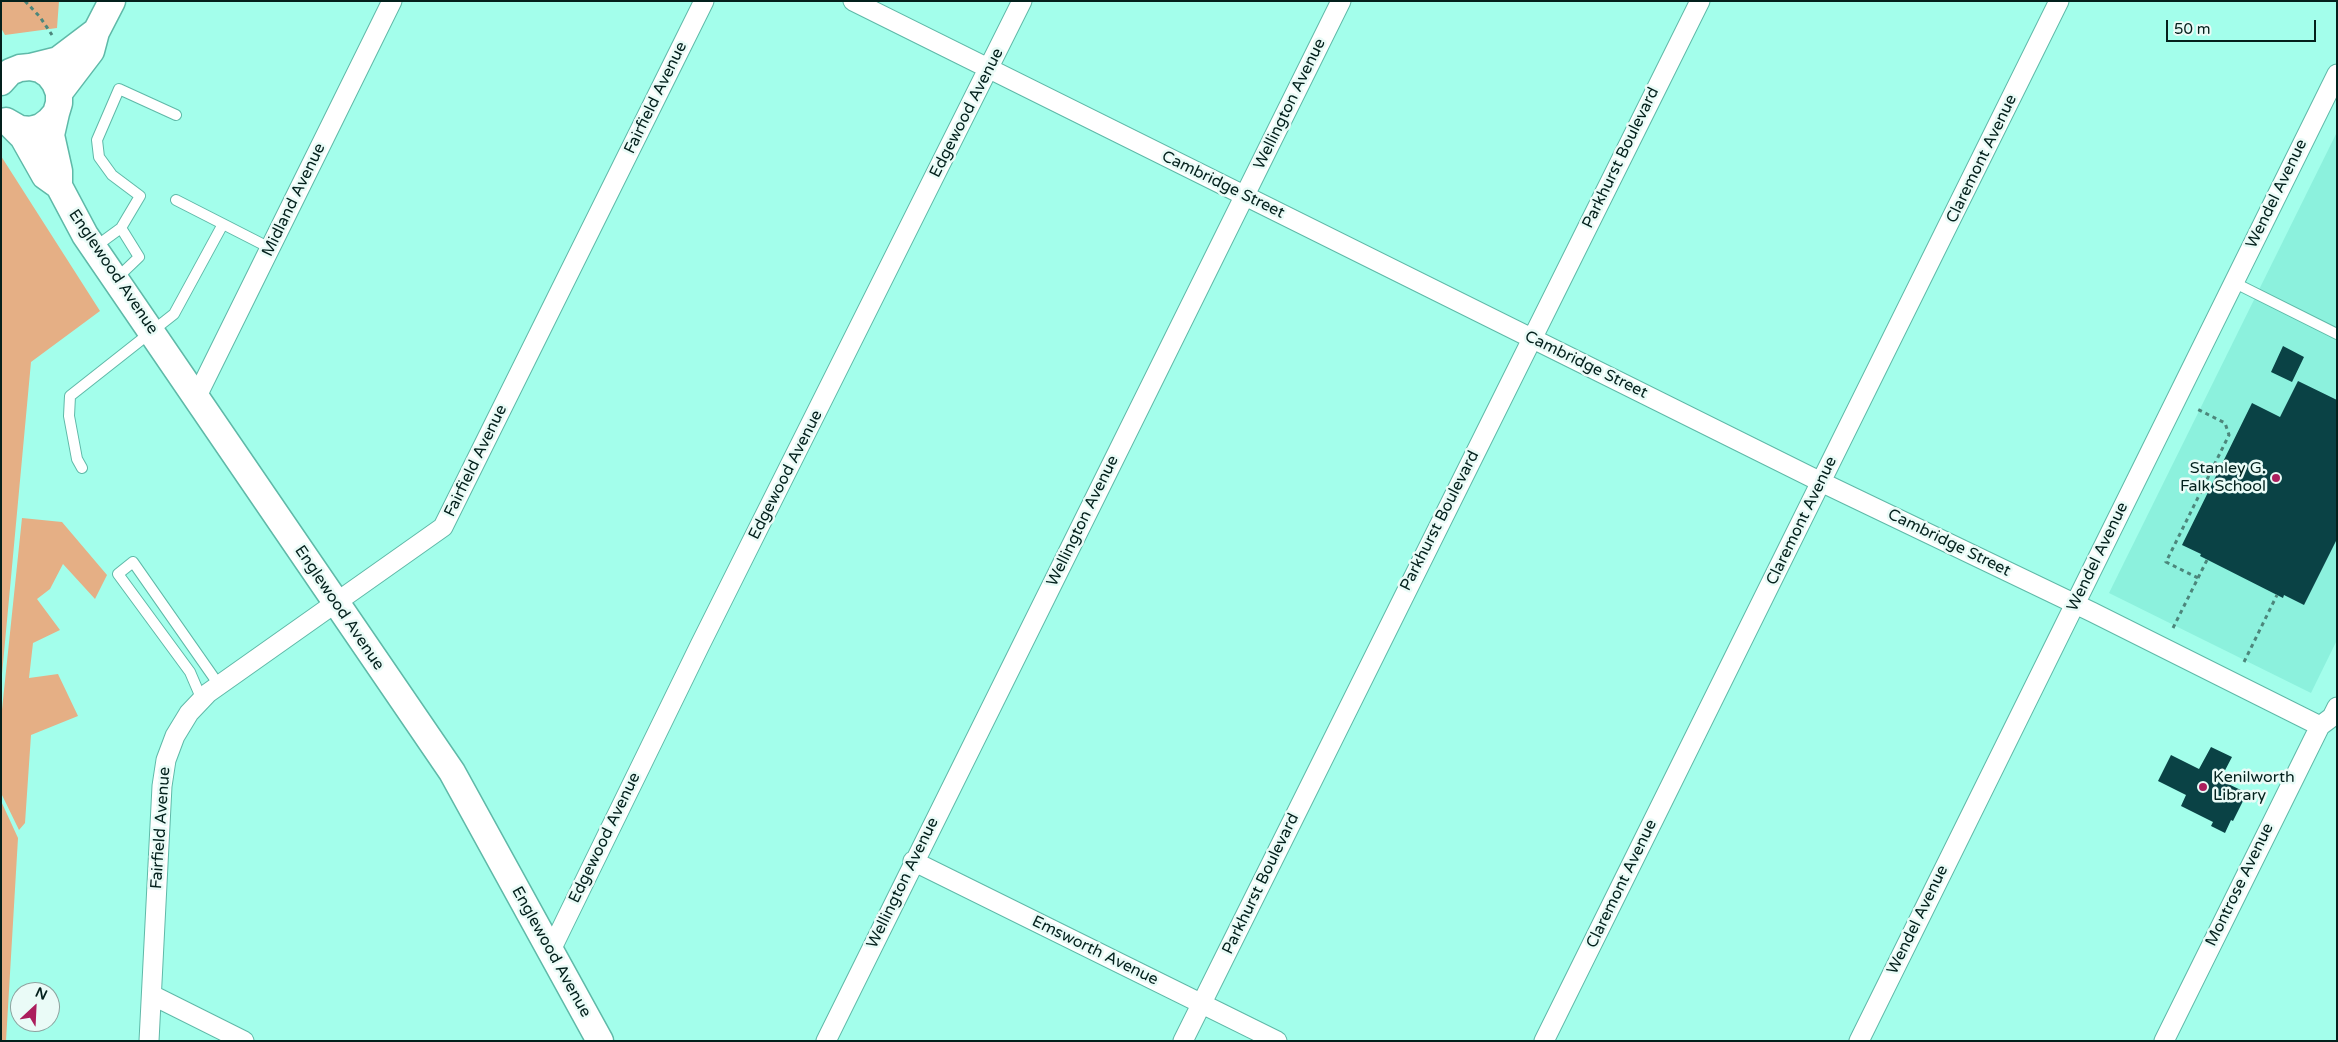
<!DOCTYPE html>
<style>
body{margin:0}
#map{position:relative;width:2338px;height:1042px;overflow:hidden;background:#a3feeb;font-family:"Varela Round",sans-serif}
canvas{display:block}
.frame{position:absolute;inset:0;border:2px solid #03201c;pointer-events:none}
.north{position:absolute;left:10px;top:982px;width:50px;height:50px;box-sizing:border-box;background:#eafbf7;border:1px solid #8ea39f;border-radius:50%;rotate:25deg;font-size:14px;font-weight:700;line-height:20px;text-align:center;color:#03201c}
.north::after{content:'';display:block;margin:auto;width:18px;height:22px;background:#ab1e5d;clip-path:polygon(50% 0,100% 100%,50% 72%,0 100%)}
.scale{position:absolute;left:2166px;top:20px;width:150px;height:22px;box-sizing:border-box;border:2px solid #03201c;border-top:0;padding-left:6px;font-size:15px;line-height:18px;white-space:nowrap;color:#03201c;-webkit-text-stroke:4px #eafbf7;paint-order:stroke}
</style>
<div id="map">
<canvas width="2338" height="1042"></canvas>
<div class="frame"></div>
<div class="north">N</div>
<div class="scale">50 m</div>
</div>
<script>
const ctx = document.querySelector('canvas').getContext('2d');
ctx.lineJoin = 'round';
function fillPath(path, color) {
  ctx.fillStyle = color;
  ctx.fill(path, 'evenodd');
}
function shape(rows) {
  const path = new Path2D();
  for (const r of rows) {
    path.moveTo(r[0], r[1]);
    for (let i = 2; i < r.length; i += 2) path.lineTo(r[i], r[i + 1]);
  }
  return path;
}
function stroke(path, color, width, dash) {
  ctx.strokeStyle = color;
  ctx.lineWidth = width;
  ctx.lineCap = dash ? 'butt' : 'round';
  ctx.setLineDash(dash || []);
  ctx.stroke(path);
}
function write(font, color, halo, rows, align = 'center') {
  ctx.font = font + ' "Varela Round",sans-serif';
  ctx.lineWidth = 5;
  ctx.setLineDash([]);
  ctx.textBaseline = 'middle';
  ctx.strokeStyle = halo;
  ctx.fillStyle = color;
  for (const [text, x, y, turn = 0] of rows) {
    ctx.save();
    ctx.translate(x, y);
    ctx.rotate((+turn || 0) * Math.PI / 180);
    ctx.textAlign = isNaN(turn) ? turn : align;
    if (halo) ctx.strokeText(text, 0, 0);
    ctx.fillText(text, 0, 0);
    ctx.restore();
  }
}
fillPath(shape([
 [2337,132,2337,640,2311,693,2109,593]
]), '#8cf1dd');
fillPath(shape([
 [1,1,59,1,57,28,5,35,1,28],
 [1,156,100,311,31,362,1,685],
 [22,518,62,522,107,575,95,599,63,564,50,589,37,599,60,630,33,643,29,678,58,674,78,716,31,735,25,823,19,830,1,793,1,719],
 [1,801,18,838,6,1041,1,1041]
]), '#e5af85');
fillPath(shape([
 [2283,346,2304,357,2292,382,2271,372],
 [2298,381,2337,400,2337,539,2304,605,2284,595,2283,598,2200,556,2201,554,2182,545,2252,403,2280,417],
 [2211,747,2232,757,2220,780,2247,793,2233,821,2231,820,2225,833,2211,826,2213,822,2181,806,2186,795,2158,781,2171,755,2199,769]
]), '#0a4245');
const lane = shape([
 [176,200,270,248],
 [95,247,121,228,140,196,112,175,99,157,97,140,119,89,176,115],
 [116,279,139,257,121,228],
 [2233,282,2337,334],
 [82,468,77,459,69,416,70,396,174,314,223,224],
 [202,700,190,672,118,574,133,562,219,685]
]);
const street = shape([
 [853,1,1821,482,2092,612,2320,726],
 [196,398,392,1],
 [913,861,1277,1041],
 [551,950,700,645,1022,1],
 [152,995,244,1041],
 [149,1041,162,786,166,760,175,736,189,713,208,693,443,527,704,1],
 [826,1041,1341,1],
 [1183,1041,1700,1],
 [1544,1041,2059,1],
 [1859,1041,2337,74],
 [2164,1041,2320,726,2332,717,2337,707]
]);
const secondary = shape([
 [30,67,58,60,95,32],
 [1,82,10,72,20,68,30,67,40,69,49,75,55,83,59,93,59,103,56,113,49,121,41,127,31,130,20,129,6,121],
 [59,93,91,51,96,32,112,1],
 [56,113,51,135,59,171,59,186],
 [11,125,23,137,45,176,59,186,85,235,452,772,600,1041]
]);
stroke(lane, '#5fb9a8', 12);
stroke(street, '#5fb9a8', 21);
stroke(secondary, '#5fb9a8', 29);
stroke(shape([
 [25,1,40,17,52,35],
 [2198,578,2207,560],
 [2173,628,2198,578,2166,562,2229,435,2225,423,2197,409],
 [2244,662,2277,595]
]), '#4c867b', 3, [4, 4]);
stroke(lane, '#fff', 10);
stroke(street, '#fff', 19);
stroke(secondary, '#fff', 26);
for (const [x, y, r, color] of [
 [2276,478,5,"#ab1e5d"],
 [2203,787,5,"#ab1e5d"]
]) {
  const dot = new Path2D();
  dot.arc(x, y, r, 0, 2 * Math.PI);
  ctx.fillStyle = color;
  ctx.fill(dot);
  stroke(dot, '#eafbf7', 2);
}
write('16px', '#03201c', '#eafbf7', [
 ["Fairfield Avenue",656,98,-64],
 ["Wellington Avenue",1290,104,-64],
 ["Edgewood Avenue",967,113,-63],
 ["Parkhurst Boulevard",1621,158,-64],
 ["Claremont Avenue",1982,159,-64],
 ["Cambridge Street",1223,185,26],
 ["Wendel Avenue",2277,194,-64],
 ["Midland Avenue",294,200,-64],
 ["Englewood Avenue",113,272,56],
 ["Cambridge Street",1586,365,26],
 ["Fairfield Avenue",476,461,-64],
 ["Edgewood Avenue",786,475,-63],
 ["Wellington Avenue",1083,521,-64],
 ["Parkhurst Boulevard",1440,521,-63],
 ["Claremont Avenue",1802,521,-64],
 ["Cambridge Street",1949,543,26],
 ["Wendel Avenue",2098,557,-64],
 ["Englewood Avenue",339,608,56],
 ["Fairfield Avenue",161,828,-86],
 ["Edgewood Avenue",605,838,-64],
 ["Wellington Avenue",903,883,-64],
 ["Parkhurst Boulevard",1261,884,-64],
 ["Claremont Avenue",1622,884,-64],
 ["Montrose Avenue",2240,885,-64],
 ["Wendel Avenue",1918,920,-64],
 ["Emsworth Avenue",1095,951,26],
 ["Englewood Avenue",551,952,61]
]);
write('16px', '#03201c', '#eafbf7', [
 ["Stanley G.",2266,469],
 ["Falk School",2266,487],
 ["Kenilworth",2213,778,"left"],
 ["Library",2213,796,"left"]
], 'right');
</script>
